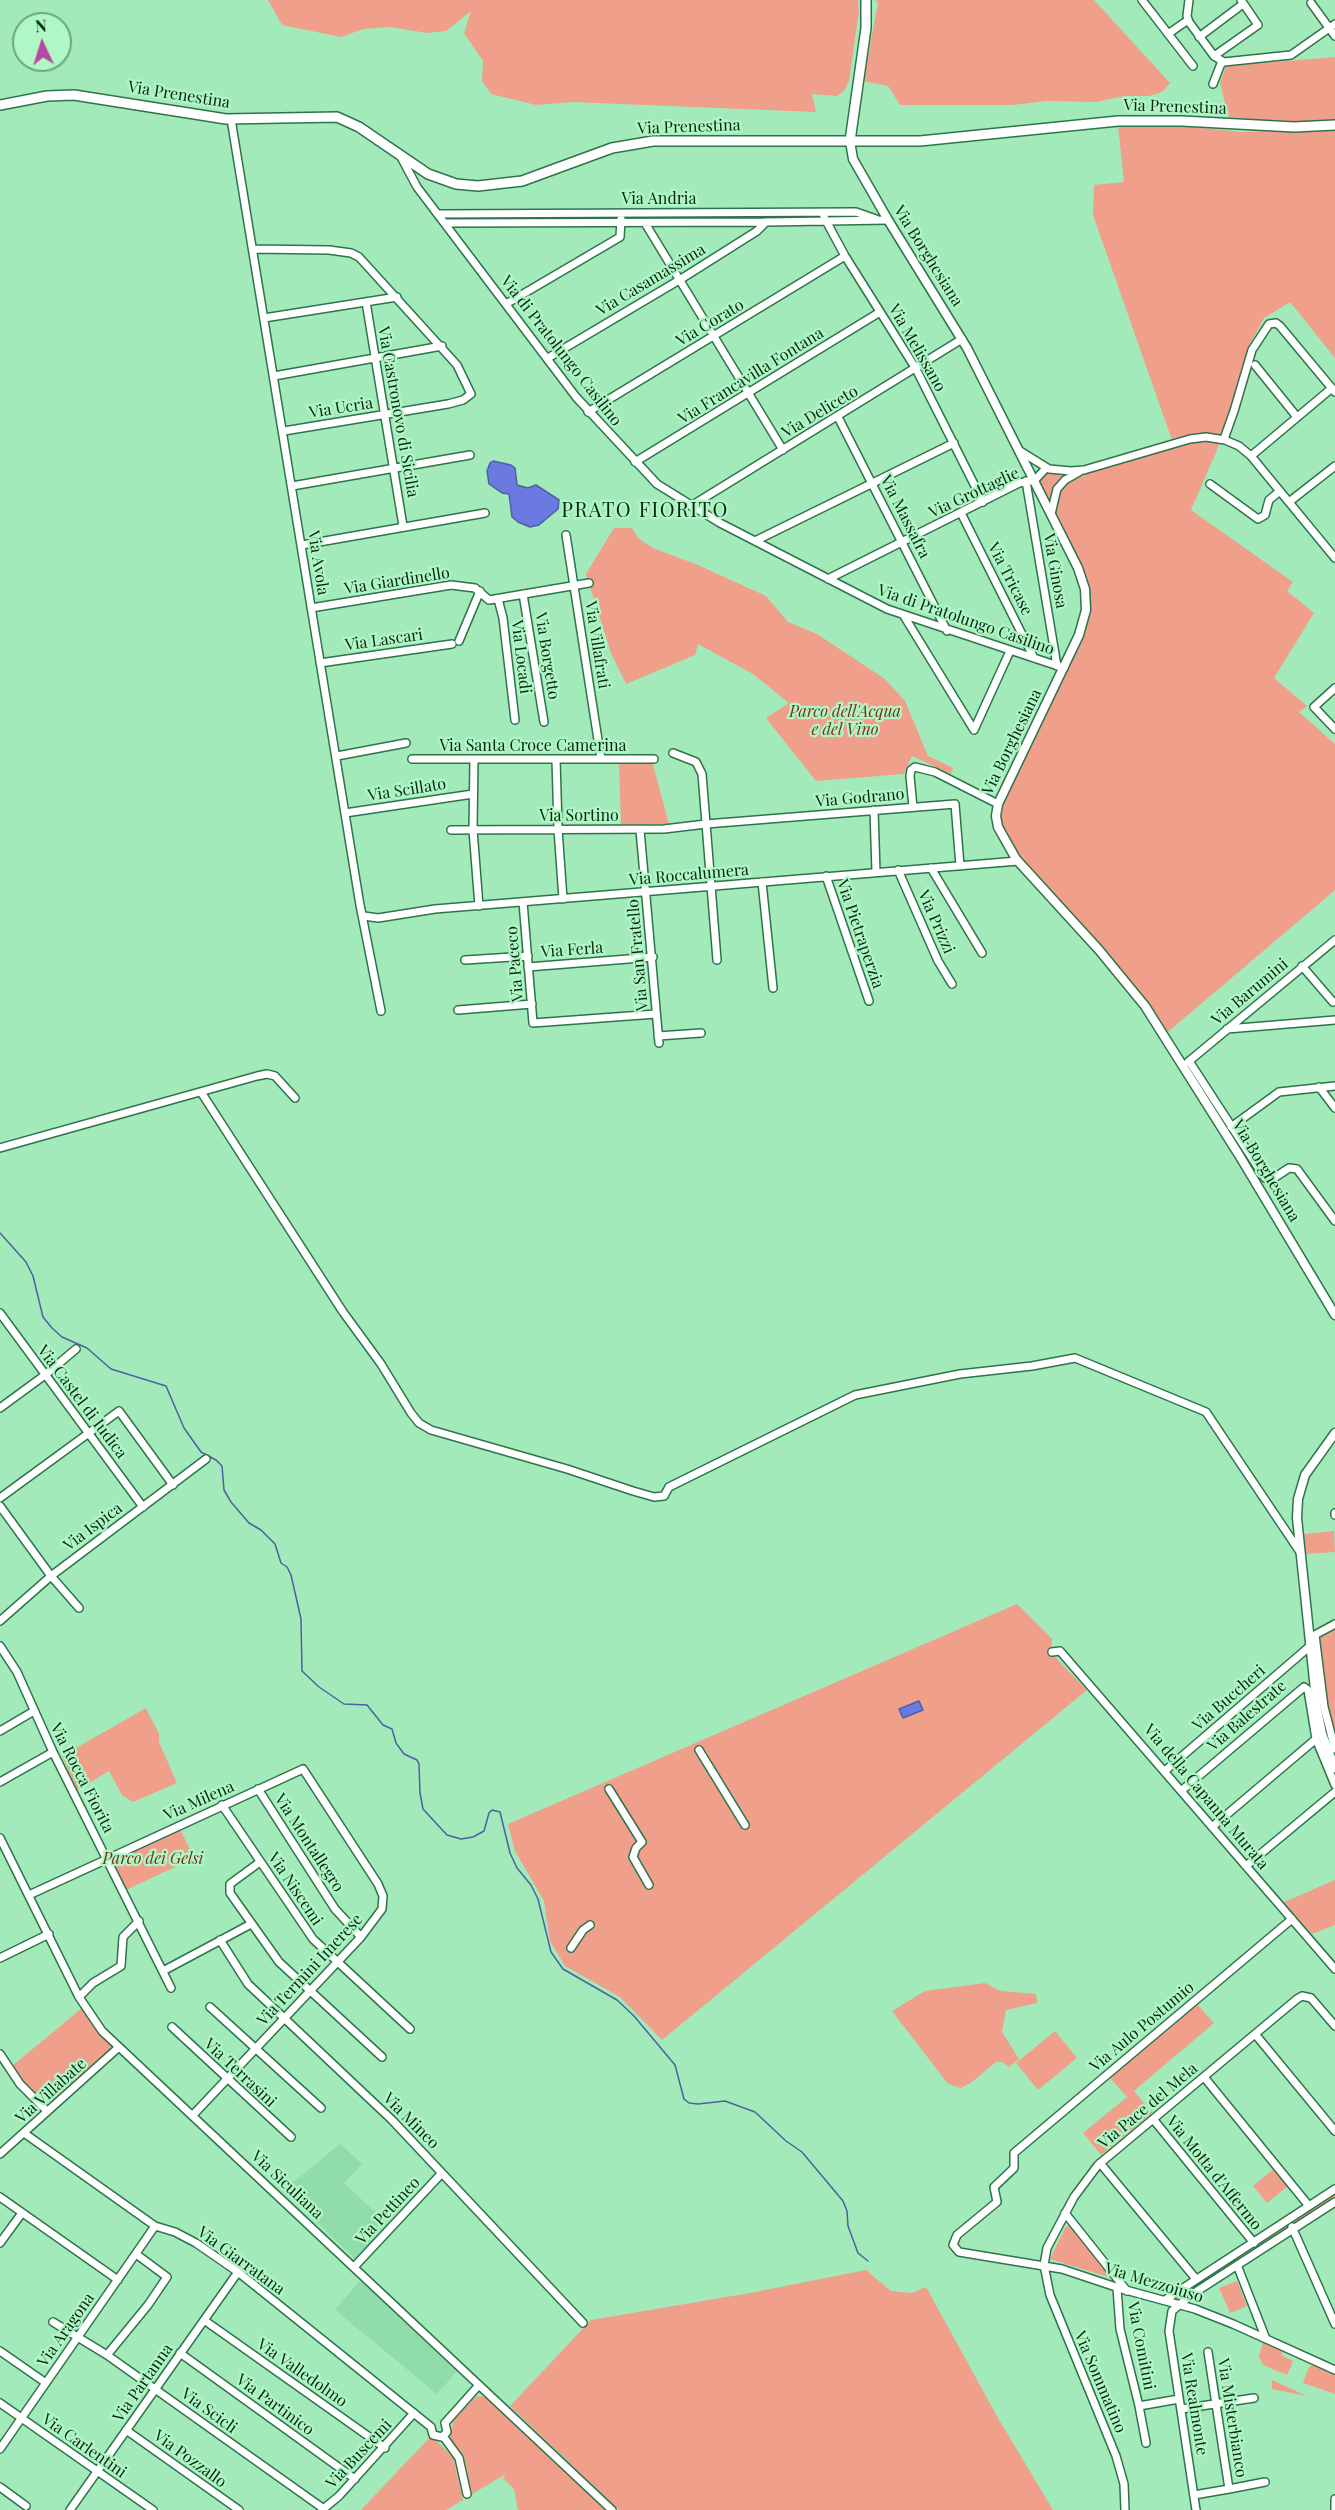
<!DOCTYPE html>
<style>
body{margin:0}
#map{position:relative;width:1335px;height:2510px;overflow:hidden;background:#a3eaba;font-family:"Playfair Display",serif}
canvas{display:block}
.north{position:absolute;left:12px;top:12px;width:60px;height:60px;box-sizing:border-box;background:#b0f7c6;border:2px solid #6ca37e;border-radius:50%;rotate:356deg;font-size:16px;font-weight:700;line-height:24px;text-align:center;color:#072513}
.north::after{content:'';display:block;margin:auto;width:21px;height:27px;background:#b748a5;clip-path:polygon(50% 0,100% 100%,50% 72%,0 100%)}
</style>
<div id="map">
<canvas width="1335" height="2510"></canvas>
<div class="north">N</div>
</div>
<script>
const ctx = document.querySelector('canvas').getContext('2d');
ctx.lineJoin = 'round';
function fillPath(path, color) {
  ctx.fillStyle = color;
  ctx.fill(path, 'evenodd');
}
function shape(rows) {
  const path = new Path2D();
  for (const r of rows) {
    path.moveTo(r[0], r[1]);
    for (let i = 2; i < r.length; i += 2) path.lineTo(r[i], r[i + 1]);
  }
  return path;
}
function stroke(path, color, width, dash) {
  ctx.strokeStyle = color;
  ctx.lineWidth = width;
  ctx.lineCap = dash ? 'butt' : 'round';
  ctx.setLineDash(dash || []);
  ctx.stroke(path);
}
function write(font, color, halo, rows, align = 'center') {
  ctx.font = font + ' "Playfair Display",serif';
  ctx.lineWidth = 4.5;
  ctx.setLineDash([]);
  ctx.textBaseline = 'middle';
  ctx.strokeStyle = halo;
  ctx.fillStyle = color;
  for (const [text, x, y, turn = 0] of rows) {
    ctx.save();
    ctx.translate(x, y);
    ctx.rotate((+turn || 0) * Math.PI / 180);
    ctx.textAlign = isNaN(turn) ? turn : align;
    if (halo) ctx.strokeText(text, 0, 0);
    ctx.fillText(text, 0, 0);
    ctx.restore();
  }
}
fillPath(shape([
 [340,2144,362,2164,344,2183,388,2224,355,2259,302,2208,308,2201,290,2185],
 [362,2278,458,2370,437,2394,335,2310]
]), '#90dcaa');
fillPath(shape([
 [268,0,858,0,859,11,849,81,844,91,837,96,812,94,816,112,572,102,536,105,491,94,482,81,483,61,464,33,471,11,446,31,427,33,389,27,363,29,341,37,282,25],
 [876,0,1094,0,1170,83,1162,92,1149,96,1125,96,1096,102,1047,101,1013,105,900,105,888,86,863,81,878,4],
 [1335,57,1335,120,1318,123,1229,119,1220,83,1226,66],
 [1118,126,1181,126,1243,132,1335,129,1335,358,1290,302,1264,318,1249,345,1217,450,1191,510,1293,582,1287,591,1314,613,1274,678,1307,706,1299,712,1335,744,1335,890,1168,1032,1144,998,1016,859,996,816,1084,618,1085,586,1035,480,1049,469,1084,469,1173,443,1093,215,1094,185,1124,182],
 [751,214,751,218,654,219,654,215],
 [600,215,600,219,449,219,445,216],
 [614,528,632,528,638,538,653,548,698,565,766,596,788,622,817,634,885,679,905,701,928,756,953,768,951,774,912,756,904,774,816,781,766,718,789,703,753,674,698,644,695,655,626,684,611,653,586,574],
 [652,761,669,824,621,825,619,762],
 [1334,1531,1335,1552,1306,1554,1304,1534],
 [1017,1604,1052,1639,1051,1649,1055,1657,1087,1690,662,2040,620,1997,565,1966,550,1941,544,1901,515,1851,508,1824],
 [1335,1629,1335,1735,1328,1706,1320,1638],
 [146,1708,159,1734,159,1742,177,1783,133,1802,122,1795,109,1771,77,1790,62,1756],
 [179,1827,194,1858,126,1890,112,1859],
 [1335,1880,1335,1925,1312,1934,1282,1903],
 [985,1983,1001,1991,1036,1994,1037,2003,1006,2010,1002,2032,1019,2059,1009,2067,1002,2062,996,2062,972,2082,961,2088,948,2084,892,2011,925,1991],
 [1197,2004,1214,2023,1134,2091,1152,2113,1101,2155,1083,2133,1127,2097,1110,2078],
 [82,2008,111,2045,109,2054,52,2103,42,2100,28,2087,12,2066],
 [1055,2031,1077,2058,1038,2090,1016,2063],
 [1275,2168,1289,2185,1267,2203,1253,2186],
 [1335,2193,1335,2199,1295,2224,1295,2219],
 [1069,2225,1109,2274,1108,2277,1050,2259,1065,2228],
 [1285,2225,1289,2225,1289,2229,1178,2299,1174,2297],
 [866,2270,891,2291,912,2293,926,2287,998,2418,1053,2510,619,2510,510,2406,591,2320,750,2293],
 [1237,2281,1247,2306,1230,2313,1219,2288],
 [1263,2342,1283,2351,1281,2355,1293,2361,1287,2375,1263,2365,1259,2356],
 [1314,2365,1335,2375,1335,2394,1303,2383,1309,2367],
 [1272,2380,1307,2396,1272,2389],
 [481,2396,489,2398,605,2510,518,2510,514,2489,503,2478,506,2474,472,2494,464,2456,451,2440,450,2436,454,2419,476,2397],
 [431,2436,453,2457,463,2500,446,2510,361,2510]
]), '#f09f8b');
const water = shape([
 [493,461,511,465,515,468,517,485,528,488,536,485,559,500,558,509,539,525,530,527,518,522,512,517,509,494,502,493,489,484,487,471,490,463,493,461],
 [919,1701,923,1710,903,1718,899,1709,919,1701]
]);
fillPath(water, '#6b7ae1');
stroke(water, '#4d60a3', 1.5);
stroke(shape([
 [0,1233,26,1262,33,1276,43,1317,52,1328,62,1337,87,1348,111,1369,166,1386,184,1428,201,1452,216,1460,222,1466,224,1490,231,1502,249,1523,261,1530,275,1544,281,1563,287,1567,291,1575,301,1619,302,1671,319,1687,344,1704,367,1705,383,1725,392,1729,396,1743,404,1754,417,1760,419,1764,420,1793,423,1809,447,1835,461,1839,473,1837,484,1831,489,1813,492,1810,500,1812,510,1853,517,1868,531,1885,538,1899,551,1952,563,1969,617,2000,634,2016,675,2065,684,2099,689,2103,698,2104,725,2101,755,2112,786,2141,802,2152,843,2201,847,2211,848,2226,858,2253,868,2261]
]), '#4d60a3', 1.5);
const minor = shape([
 [1142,0,1193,66],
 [1189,0,1187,16,1189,22,1214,56,1224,62,1291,55,1335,24],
 [1311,3,1335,36],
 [1168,34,1188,20],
 [1199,37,1243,4],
 [1214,56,1258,25,1241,0],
 [1213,84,1222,61],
 [231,119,360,905,381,1011],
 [401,157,417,187,576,397,657,484,720,523,887,609,1064,668],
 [438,214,856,212,876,219],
 [824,217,845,256,916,369,983,502],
 [445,223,766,222,888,220],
 [645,223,783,450],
 [253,249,329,250,351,253,359,257,457,365,471,394,463,400,448,404,284,431],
 [366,302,403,526],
 [506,304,620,237,621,219],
 [264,318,397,297],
 [548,358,681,279,757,231,766,222],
 [1255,365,1297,417],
 [274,376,442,346],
 [588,412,845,256],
 [838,417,947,631],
 [1224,439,1234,411,1252,350,1269,324,1276,323,1280,326,1335,392],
 [1020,451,1049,469,1071,471,1084,470,1190,439,1206,437,1225,440,1239,446,1251,456,1335,558],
 [1251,456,1332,388],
 [635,462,880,312],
 [1026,481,1057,666],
 [1210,484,1258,519,1265,515,1269,500,1280,491],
 [292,486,470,455],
 [1289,502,1335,466],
 [691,506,962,339],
 [961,513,1034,658],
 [1051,514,1057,489,1065,480,1079,472],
 [566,535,601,759],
 [755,541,954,443],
 [302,545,485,513],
 [828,579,1019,483,1035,480,1046,468],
 [523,594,544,722],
 [498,599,503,618,515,720],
 [311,608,451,585,475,588,489,600,589,583],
 [904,616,974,730,1010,651],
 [459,641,480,591],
 [320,663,452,644],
 [1335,688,1314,707,1335,729],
 [673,753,696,762,702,774,717,960],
 [337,756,406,743],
 [412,759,654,759],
 [474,759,473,830,479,906],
 [556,759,558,829,563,899],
 [913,807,910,776,911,770,915,767,935,772,998,804],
 [874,810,876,872],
 [345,813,473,794],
 [451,830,664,829,706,824,955,804,960,866],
 [640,830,659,1043],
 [931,868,982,953],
 [898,870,938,961,952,984],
 [826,876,869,1001],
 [762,882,773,988],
 [523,902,533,1023,656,1014],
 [364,916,378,918,435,909,1018,861],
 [465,960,528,956],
 [1302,966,1333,1002],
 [528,967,653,957],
 [458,1010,532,1004],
 [1227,1029,1335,1020],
 [658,1036,701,1033],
 [1189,1061,1265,1178,1271,1180,1289,1168,1297,1169,1335,1221],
 [1188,1062,1335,940],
 [1319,1087,1335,1108],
 [201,1092,343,1312,381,1364,411,1413,419,1423,431,1430,567,1469,633,1491,654,1497,664,1496,669,1487,855,1395,960,1374,1032,1366,1075,1358,1206,1412,1300,1552],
 [1231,1127,1279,1092,1335,1086],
 [0,1148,257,1076,267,1074,275,1076,295,1098],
 [0,1313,143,1507],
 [0,1408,45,1375,76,1349],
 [0,1498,119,1411,173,1485],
 [0,1506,51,1576,79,1608],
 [1335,1513,1335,1515],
 [0,1621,51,1576,206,1459],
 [1315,1635,1324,1707,1335,1749],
 [1311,1637,1335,1624],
 [0,1646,17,1672,53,1752,171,1988],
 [1052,1652,1060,1651,1335,1969],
 [0,1731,34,1711],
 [699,1750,745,1825],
 [1166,1770,1309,1647],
 [0,1782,53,1752],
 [258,1789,335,1909,361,1937],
 [609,1789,642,1842,636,1848,633,1857,649,1885],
 [1181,1791,1304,1687,1308,1690,1316,1739,1335,1785],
 [222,1805,313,1939,410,2029],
 [1212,1827,1316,1739],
 [0,1838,79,1997,102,2031,612,2510],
 [260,1862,230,1884,230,1893,279,1962,382,2057],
 [1246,1866,1335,1792],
 [29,1895,303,1769,378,1884,383,1896,382,1909,361,1937,193,2115],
 [1292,1919,1014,2153,1014,2168,994,2187,997,2202,957,2235,953,2245,959,2252,1062,2269,1122,2289,1195,2309,1233,2324,1335,2370],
 [220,1940,248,1984,392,2120,583,2323],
 [571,1948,583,1930,590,1925],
 [0,1958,49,1934],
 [163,1971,251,1924],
 [79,1997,93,1983,121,1966,123,1937,139,1921],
 [210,2007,321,2108],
 [172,2027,291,2137],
 [1255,2034,1335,2131],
 [0,2054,20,2084,47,2111],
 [1204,2077,1309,2206],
 [1153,2119,1254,2243],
 [24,2133,155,2226,175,2232,196,2243,238,2272,431,2427],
 [0,2154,119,2047],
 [1100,2163,1196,2279],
 [0,2197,118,2280],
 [1065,2213,1127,2291],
 [1292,2227,1335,2324],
 [0,2243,22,2213],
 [1237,2265,1266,2339],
 [354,2267,442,2173],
 [1117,2288,1120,2329,1139,2406,1179,2399],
 [1165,2300,1335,2189],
 [204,2320,385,2448],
 [53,2322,107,2355,324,2509],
 [0,2351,46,2383],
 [180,2353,355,2479],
 [107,2355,148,2305,167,2277,136,2254],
 [0,2403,153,2510],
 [1139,2406,1146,2443],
 [1181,2409,1254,2398],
 [445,2423,479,2385],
 [431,2427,433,2435,442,2437,447,2432,445,2423],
 [126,2430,239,2510],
 [443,2436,459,2458,467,2494],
 [0,2449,155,2226],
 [0,2487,26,2506],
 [1229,2489,1265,2482],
 [1194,2495,1229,2489,1208,2352],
 [70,2510,238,2272],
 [322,2510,339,2496,414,2413],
 [1125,2510,1124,2484,1116,2456,1050,2295,1044,2265,1047,2248,1074,2197,1098,2165,1297,1999,1302,1996,1311,1998,1335,2026],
 [1196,2510,1169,2331,1172,2311,1191,2295,1335,2202],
 [1335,2510,1335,2499]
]);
const tertiary = shape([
 [850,141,853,159,888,220,967,348,1078,568,1085,589,1086,610,1079,635,998,804,996,816,998,827,1016,859,1099,950,1145,1006,1239,1155,1335,1315],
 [1335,1433,1305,1475,1298,1499,1297,1518,1317,1709,1322,1734,1335,1768]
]);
const secondary = shape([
 [0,105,47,96,74,95,226,119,337,117,359,127,428,174,456,184,478,186,522,181,612,148,653,141,920,141,1118,121,1182,121,1294,127,1335,125],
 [850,141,866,28,866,0]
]);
stroke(minor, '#2e744a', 10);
stroke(tertiary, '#2e744a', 11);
stroke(secondary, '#2e744a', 12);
stroke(minor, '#fff', 7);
stroke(tertiary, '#fff', 8);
stroke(secondary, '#fff', 9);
write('16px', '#072513', '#b0f7c6', [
 ["Via Prenestina",179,95,9],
 ["Via Prenestina",1175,107,2],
 ["Via Prenestina",689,127,-2],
 ["Via Andria",659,199],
 ["Via Borghesiana",928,256,58],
 ["Via Casamassima",651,280,-31],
 ["Via Corato",710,323,-31],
 ["Via Melissano",917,348,60],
 ["Via di Pratolungo Casilino",561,351,52],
 ["Via Francavilla Fontana",751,376,-32],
 ["Via Ucria",341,408,-9],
 ["Via Castronovo di Sicilia",398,412,80],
 ["Via Deliceto",820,412,-31],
 ["Via Grottaglie",974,493,-25],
 ["Via Massafra",905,517,63],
 ["Via Avola",318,563,81],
 ["Via Ginosa",1055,571,80],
 ["Via Tricase",1010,579,63],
 ["Via Giardinello",397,581,-9],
 ["Via di Pratolungo Casilino",966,620,19],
 ["Via Lascari",384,640,-8],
 ["Via Villafrati",597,645,81],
 ["Via Borgetto",547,656,81],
 ["Via Locadi",521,657,83],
 ["Via Borghesiana",1012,742,-64],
 ["Via Santa Croce Camerina",533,746],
 ["Via Scillato",407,790,-9],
 ["Via Godrano",860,798,-5],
 ["Via Sortino",579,816],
 ["Via Roccalumera",689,875,-5],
 ["Via Prizzi",936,922,66],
 ["Via Pietraperzia",860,934,71],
 ["Via Ferla",572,950,-4],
 ["Via San Fratello",638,955,-95],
 ["Via Paceco",515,964,-95],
 ["Via Barumini",1250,992,-40],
 ["Via Borghesiana",1266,1171,59],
 ["Via Castel di Iudica",82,1402,53],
 ["Via Ispica",93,1527,-37],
 ["Via Buccheri",1229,1698,-41],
 ["Via Balestrate",1247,1716,-41],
 ["Via Rocca Fiorita",82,1778,63],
 ["Via della Capanna Murata",1206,1797,50],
 ["Via Milena",199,1801,-24],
 ["Via Montallegro",309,1843,57],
 ["Via Niscemi",295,1889,56],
 ["Via Termini Imerese",310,1970,-47],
 ["Via Aulo Postumio",1142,2027,-40],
 ["Via Terrasini",240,2073,43],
 ["Via Villabate",51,2091,-42],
 ["Via Pace del Mela",1148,2106,-40],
 ["Via Mineo",411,2121,45],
 ["Via Motta d'Affermo",1214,2173,51],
 ["Via Siculiana",287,2185,43],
 ["Via Pettineo",388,2211,-47],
 ["Via Giarratana",241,2261,36],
 ["Via Mezzoiuso",1154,2283,17],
 ["Via Aragona",66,2330,-55],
 ["Via Comitini",1141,2346,79],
 ["Via Valledolmo",302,2373,35],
 ["Via Sommatino",1100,2382,67],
 ["Via Partanna",143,2383,-55],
 ["Via Realmonte",1194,2404,81],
 ["Via Partinico",275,2405,36],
 ["Via Scicli",209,2411,36],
 ["Via Misterbianco",1232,2418,81],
 ["Via Carlentini",84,2446,35],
 ["Via Buscemi",359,2454,-47],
 ["Via Pozzallo",190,2459,36]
]);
write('italic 16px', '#792d1b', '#b0f7c6', [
 ["Parco dell'Acqua",845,712],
 ["e del Vino",845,730],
 ["Parco dei Gelsi",153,1859]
]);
ctx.letterSpacing = '1.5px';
write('20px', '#072513', '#b0f7c6', [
 ["PRATO FIORITO",645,511]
]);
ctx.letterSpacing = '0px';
</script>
